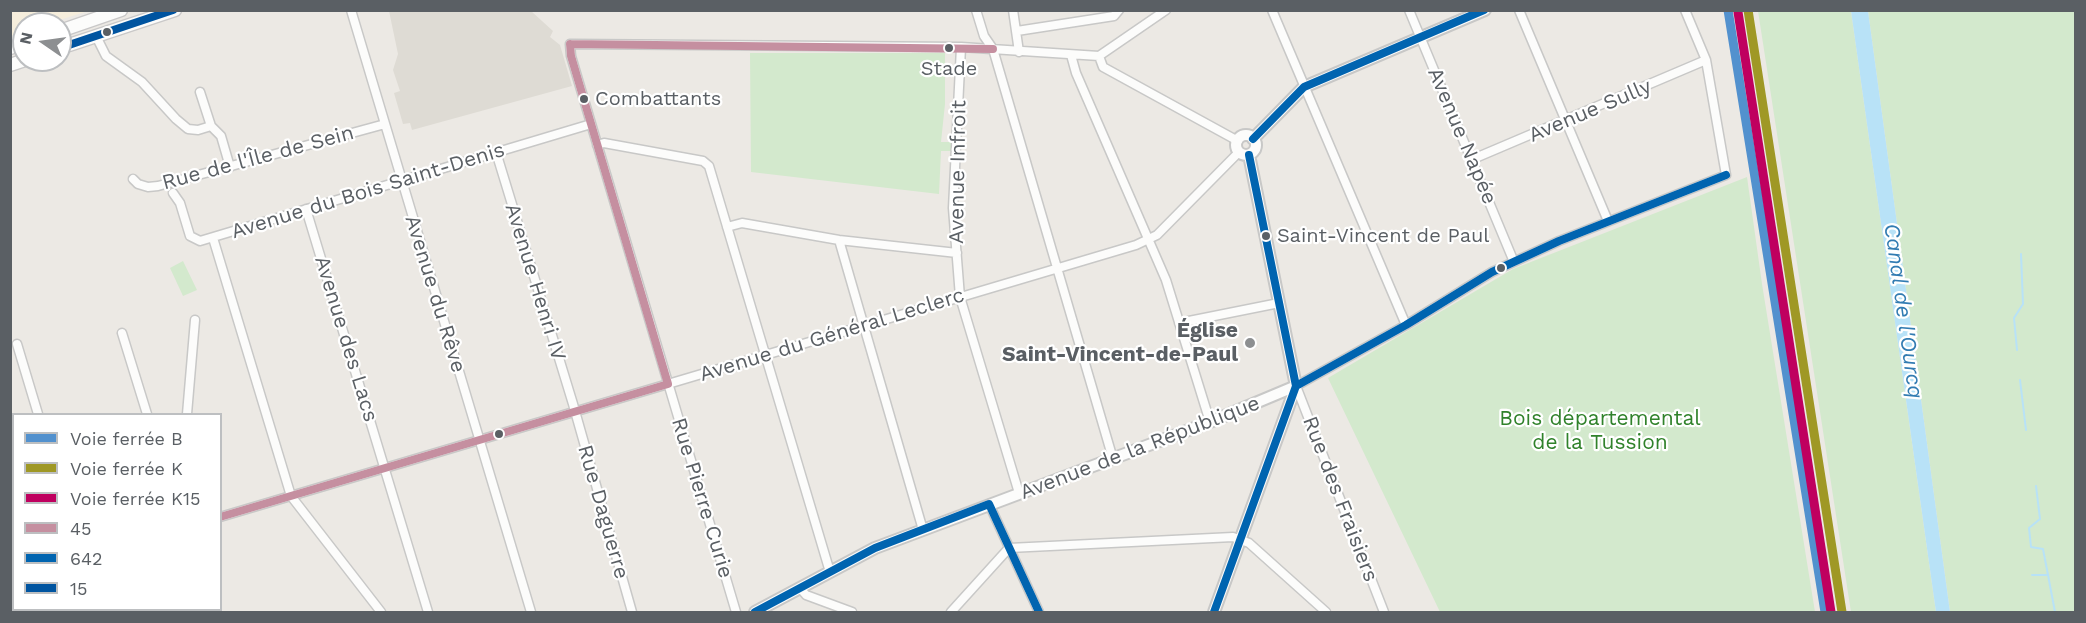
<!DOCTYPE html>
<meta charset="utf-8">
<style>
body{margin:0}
#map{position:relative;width:2086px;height:623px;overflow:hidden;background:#ece9e4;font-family:"Work Sans",sans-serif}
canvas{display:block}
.frame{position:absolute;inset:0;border:12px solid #5a5f64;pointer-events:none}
.legend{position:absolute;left:12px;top:413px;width:210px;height:198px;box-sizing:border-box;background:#fff;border:2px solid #bdbfc1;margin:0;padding:8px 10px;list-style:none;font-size:18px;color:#5a5f64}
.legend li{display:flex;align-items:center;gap:12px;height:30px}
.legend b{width:30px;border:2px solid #bdbfc1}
.north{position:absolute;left:12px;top:12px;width:60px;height:60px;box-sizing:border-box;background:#fff;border:2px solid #bdbfc1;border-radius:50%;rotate:283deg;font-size:16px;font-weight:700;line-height:24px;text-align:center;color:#5a5f64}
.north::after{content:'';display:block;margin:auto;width:21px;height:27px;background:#8d8f91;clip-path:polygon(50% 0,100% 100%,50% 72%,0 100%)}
</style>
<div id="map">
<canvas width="2086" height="623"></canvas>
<div class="frame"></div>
<ul class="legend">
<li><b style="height:8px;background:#5291ce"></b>Voie ferrée B</li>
<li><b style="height:8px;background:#9f9825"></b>Voie ferrée K</li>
<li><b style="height:8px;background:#bf005f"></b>Voie ferrée K15</li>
<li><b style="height:8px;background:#c58fa0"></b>45</li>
<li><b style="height:8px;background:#0064b0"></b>642</li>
<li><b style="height:8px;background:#0054a0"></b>15</li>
</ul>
<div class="north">N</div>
</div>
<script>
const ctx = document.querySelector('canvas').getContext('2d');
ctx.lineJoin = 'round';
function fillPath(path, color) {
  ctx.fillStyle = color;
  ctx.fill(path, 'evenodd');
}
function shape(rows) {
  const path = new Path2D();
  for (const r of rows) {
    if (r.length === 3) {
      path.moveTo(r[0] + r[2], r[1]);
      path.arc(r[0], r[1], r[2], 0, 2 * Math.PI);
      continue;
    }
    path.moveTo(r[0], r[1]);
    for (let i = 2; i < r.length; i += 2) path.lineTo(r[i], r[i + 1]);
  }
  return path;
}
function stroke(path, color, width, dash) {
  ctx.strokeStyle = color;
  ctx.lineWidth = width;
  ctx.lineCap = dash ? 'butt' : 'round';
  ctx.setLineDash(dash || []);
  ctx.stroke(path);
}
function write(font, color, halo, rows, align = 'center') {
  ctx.font = font + ' "Work Sans",sans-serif';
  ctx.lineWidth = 4.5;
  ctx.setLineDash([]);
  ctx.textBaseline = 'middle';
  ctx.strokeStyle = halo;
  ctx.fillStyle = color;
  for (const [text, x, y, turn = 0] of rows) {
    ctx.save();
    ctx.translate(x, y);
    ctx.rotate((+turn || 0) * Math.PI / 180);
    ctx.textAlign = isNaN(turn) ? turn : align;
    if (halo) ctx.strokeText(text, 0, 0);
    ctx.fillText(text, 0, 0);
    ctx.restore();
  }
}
fillPath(shape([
 [10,11,11,10,88,11,47,24,24,24,24,32,11,36]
]), '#f6eedc');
fillPath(shape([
 [389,11,531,11,553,31,550,37,560,45,572,86,412,130,410,123,403,124,394,93,400,91,393,70,398,54]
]), '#dedbd4');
fillPath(shape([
 [1758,11,1851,11,1936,612,1851,612],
 [1868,11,2075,11,2075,612,1950,612],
 [750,53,945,53,945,104,941,142,951,142,952,151,941,151,939,194,751,172],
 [1747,177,1762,284,1815,612,1440,612,1328,378,1513,269],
 [183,261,197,290,183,296,170,268]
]), '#d3e9cd');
fillPath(shape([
 [1851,11,1868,11,1950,612,1936,612]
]), '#b8e2f7');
stroke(shape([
 [2017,350,2014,318,2023,304,2021,254],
 [2020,380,2026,430],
 [2036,486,2040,519,2029,528,2031,547,2043,549,2048,575],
 [2032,575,2048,575,2055,612]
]), '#b8e2f7', 2);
const minor = shape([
 [351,10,531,612],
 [976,10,984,36,993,49,1113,459],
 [1013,10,1019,52],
 [1272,10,1406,325],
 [1409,10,1514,262],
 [1519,10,1608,221],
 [1017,31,1114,16,1119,10],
 [96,36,106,56,142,82,176,119,188,129,198,130,211,126],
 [961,47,953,208,960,297,1019,493],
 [1071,55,1076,73,1166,280,1210,422],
 [1099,56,1103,67,1238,141],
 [200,92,211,126,221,136,230,167],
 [597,145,604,143,703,161,709,166,830,572],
 [496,152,573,404,632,612],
 [1473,159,1706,60],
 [133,179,138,184,148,187,158,186,385,124],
 [173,193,180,203,190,236,200,241,591,124],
 [306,209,428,612],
 [727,227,742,223,839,240,957,253],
 [213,238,291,496,381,612],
 [839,240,923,530],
 [1179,323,1279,303],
 [122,333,147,414],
 [17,344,38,414],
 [187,414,195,320],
 [989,504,1039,612],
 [220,517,1136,245,1157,235,1239,152],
 [10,580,14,579],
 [800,588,806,595,852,612],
 [96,610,97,612],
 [203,610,204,612],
 [736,612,571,56,570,44,961,47,1099,56,1166,10],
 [951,612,1009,548,1233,537,1249,543,1326,612],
 [1384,612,1296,386,1406,325,1492,272,1559,241,1726,175,1706,60,1685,10]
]);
const tertiary = shape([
 [1246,145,10],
 [1253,139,1304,87,1485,10],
 [1249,155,1296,386],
 [755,612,875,548,1210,422,1296,386],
 [1214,612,1296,386]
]);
const secondary = shape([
 [60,31,121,10],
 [10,48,24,43],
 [60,48,175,10],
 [10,65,25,60]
]);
stroke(minor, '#c8c8c7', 11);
stroke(tertiary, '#c8c8c7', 14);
stroke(secondary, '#c9c8c8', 15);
stroke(minor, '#fcfcfb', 8);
stroke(tertiary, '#fcfcfb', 10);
stroke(secondary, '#fcfcfb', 12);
stroke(shape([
 [570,44,993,49],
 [570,44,571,56,668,384],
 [220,517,668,384]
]), '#c58fa0', 8);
stroke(shape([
 [1253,139,1304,87,1484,10],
 [1249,155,1296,386],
 [1296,386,1406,325,1492,272,1559,241,1726,175],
 [755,612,875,548,989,504,1039,612],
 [1214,612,1296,386]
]), '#0064b0', 8);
stroke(shape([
 [60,48,173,10]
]), '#0054a0', 8);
stroke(shape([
 [1728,10,1825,612]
]), '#5291ce', 9);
stroke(shape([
 [1748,10,1842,612]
]), '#9f9825', 9);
stroke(shape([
 [1738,12,1831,612]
]), '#bf005f', 9);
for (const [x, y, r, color] of [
 [107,32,5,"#5a5f64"],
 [949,48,5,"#5a5f64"],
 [584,99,5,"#5a5f64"],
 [1266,236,5,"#5a5f64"],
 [1501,268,5,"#5a5f64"],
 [1250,343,6,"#8d8f91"],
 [499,434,5,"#5a5f64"]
]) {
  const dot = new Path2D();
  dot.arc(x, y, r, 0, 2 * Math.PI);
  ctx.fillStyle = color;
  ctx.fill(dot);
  stroke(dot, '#fff', 2);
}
write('20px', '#5a5f64', '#fff', [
 ["Stade",949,69,"center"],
 ["Combattants",595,99],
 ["Saint-Vincent de Paul",1277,236]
], 'left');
write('21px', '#5a5f64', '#fff', [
 ["Avenue Sully",1590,111,-23],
 ["Avenue Napée",1462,136,67],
 ["Rue de l'Île de Sein",258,158,-15],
 ["Avenue Infroit",958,172,-89],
 ["Avenue du Bois Saint-Denis",368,191,-17],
 ["Avenue Henri IV",535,282,73],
 ["Avenue du Rêve",435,294,73],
 ["Avenue du Général Leclerc",832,335,-17],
 ["Avenue des Lacs",346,339,73],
 ["Avenue de la République",1140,448,-21],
 ["Rue Pierre Curie",702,498,73],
 ["Rue des Fraisiers",1340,499,69],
 ["Rue Daguerre",603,512,74]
]);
write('bold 21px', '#5a5f64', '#fff', [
 ["Église",1238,331],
 ["Saint-Vincent-de-Paul",1238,355]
], 'right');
write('21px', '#30822b', '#fff', [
 ["Bois départemental",1600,419],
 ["de la Tussion",1600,443]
]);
write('italic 22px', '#327cb2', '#fff', [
 ["Canal de l'Ourcq",1903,311,82]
]);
</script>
